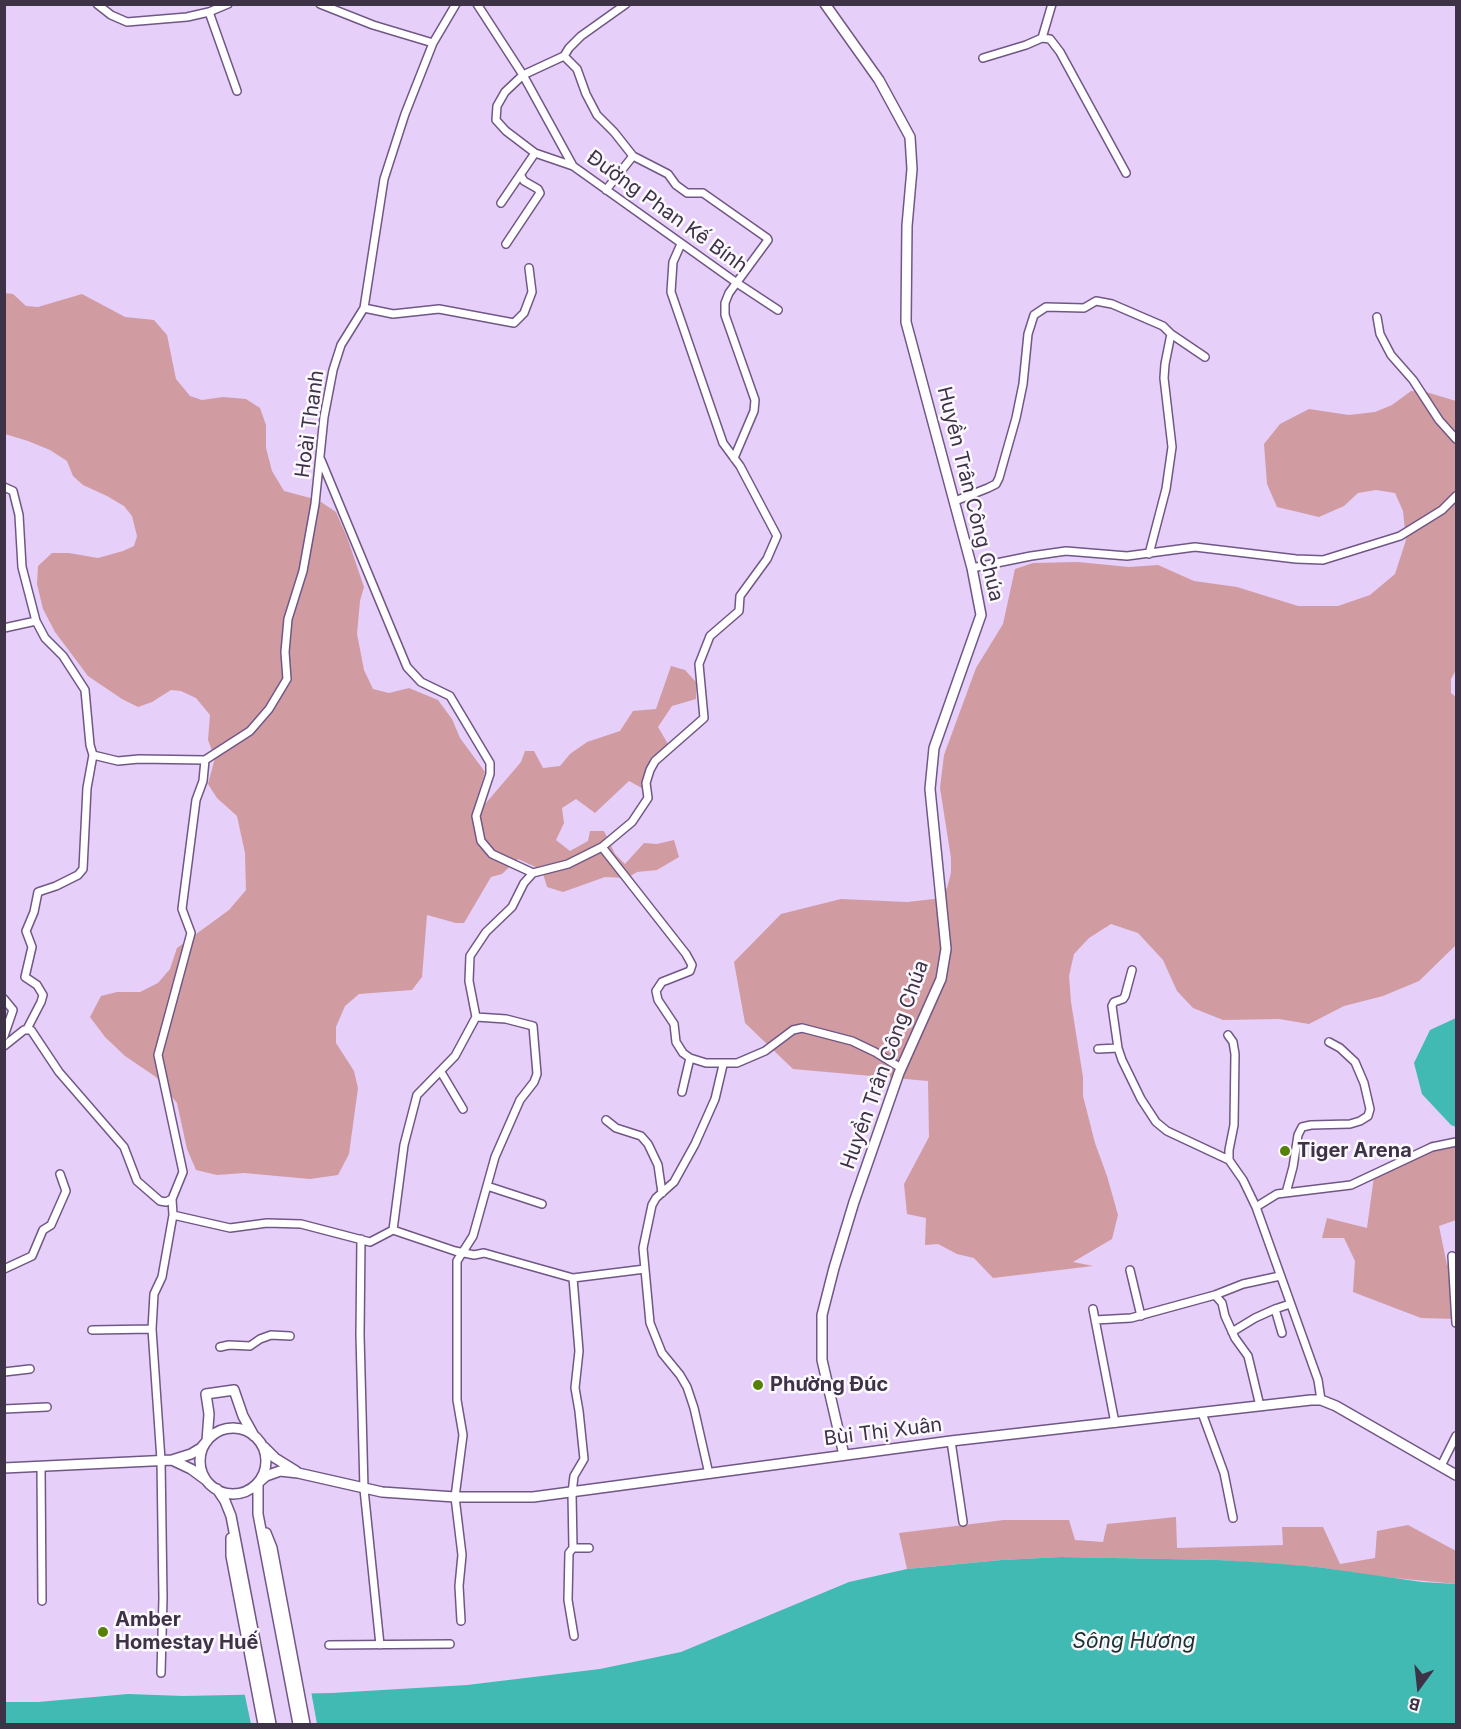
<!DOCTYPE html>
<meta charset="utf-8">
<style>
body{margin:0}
#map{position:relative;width:1461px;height:1729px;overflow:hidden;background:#e6cff9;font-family:Inter,sans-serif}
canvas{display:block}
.frame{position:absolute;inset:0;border:6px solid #3e3247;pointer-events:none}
.north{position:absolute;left:1389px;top:1657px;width:60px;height:60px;-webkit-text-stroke:4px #fcf9fe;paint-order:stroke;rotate:195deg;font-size:16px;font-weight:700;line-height:24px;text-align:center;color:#3e3247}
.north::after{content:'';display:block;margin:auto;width:21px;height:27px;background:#3e3247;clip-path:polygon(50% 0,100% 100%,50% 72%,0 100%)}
</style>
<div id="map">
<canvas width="1461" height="1729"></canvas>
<div class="frame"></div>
<div class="north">B</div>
</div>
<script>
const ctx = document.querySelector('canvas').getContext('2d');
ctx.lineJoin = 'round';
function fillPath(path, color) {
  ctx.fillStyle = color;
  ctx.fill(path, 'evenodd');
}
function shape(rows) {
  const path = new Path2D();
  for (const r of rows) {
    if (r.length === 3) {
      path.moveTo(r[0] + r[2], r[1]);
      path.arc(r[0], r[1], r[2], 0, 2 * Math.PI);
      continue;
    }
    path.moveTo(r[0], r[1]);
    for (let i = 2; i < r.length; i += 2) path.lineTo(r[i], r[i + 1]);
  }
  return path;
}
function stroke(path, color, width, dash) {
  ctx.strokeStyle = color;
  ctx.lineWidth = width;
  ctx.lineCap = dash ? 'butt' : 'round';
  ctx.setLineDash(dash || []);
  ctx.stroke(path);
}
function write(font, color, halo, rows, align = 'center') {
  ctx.font = font + ' Inter,sans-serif';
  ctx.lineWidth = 5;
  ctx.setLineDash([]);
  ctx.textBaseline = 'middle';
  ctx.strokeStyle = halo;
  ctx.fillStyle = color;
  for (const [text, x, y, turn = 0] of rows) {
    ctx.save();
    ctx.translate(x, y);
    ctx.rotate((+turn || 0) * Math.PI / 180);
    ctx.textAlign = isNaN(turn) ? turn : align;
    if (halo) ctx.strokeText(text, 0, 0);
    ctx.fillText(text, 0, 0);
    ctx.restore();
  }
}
fillPath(shape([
 [4,293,13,294,26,306,38,307,82,294,125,317,154,320,167,335,176,379,190,396,202,400,223,397,246,399,260,408,266,425,266,448,272,471,284,491,318,500,336,512,347,537,364,587,360,601,357,634,364,670,373,689,389,693,409,688,438,700,452,719,460,738,485,772,476,801,486,803,521,762,525,751,534,751,543,768,560,766,570,754,587,742,620,731,633,711,656,709,671,666,685,670,696,682,696,699,672,706,658,727,668,744,650,759,649,792,629,781,595,813,576,799,562,808,564,823,556,840,570,851,588,841,590,831,604,831,615,854,625,864,644,843,657,844,674,840,679,857,657,870,637,872,627,878,605,877,563,892,547,887,542,870,518,859,502,874,491,877,464,923,456,923,427,915,422,977,412,990,359,994,345,1006,336,1027,336,1043,354,1071,358,1088,349,1154,338,1175,310,1179,244,1173,217,1175,196,1170,187,1149,177,1103,156,1077,125,1056,105,1037,90,1017,101,996,117,992,140,992,158,983,170,969,177,948,229,910,246,890,245,853,237,816,217,798,208,784,215,758,208,740,210,715,196,698,181,691,171,690,152,702,138,707,122,699,88,676,55,632,43,609,37,584,38,566,52,553,69,553,98,558,123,551,134,546,137,536,132,516,124,506,107,496,83,485,73,476,67,461,50,450,28,441,5,434],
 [1411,391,1426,392,1456,401,1456,670,1451,679,1451,693,1456,697,1456,945,1419,981,1383,996,1344,1006,1309,1024,1279,1019,1223,1020,1193,1008,1177,991,1163,960,1138,933,1111,924,1089,938,1074,954,1069,976,1071,1002,1083,1077,1083,1096,1095,1143,1107,1176,1118,1215,1112,1239,1073,1262,1093,1266,993,1278,974,1258,957,1254,938,1244,925,1245,926,1218,907,1214,904,1184,929,1137,928,1081,793,1069,745,1023,734,962,781,914,841,899,907,902,934,899,947,888,951,873,951,858,940,788,944,755,976,668,1003,624,1015,569,1033,563,1078,562,1129,567,1158,565,1194,581,1237,587,1298,606,1338,606,1370,595,1395,574,1406,540,1403,511,1395,493,1376,490,1358,493,1344,506,1319,517,1277,507,1267,484,1264,444,1280,424,1309,409,1349,415,1375,412,1392,405],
 [1456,1140,1456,1220,1439,1226,1447,1265,1456,1267,1456,1319,1421,1318,1353,1292,1355,1261,1344,1238,1322,1238,1327,1218,1367,1228,1374,1176,1432,1141,1439,1144],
 [1176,1517,1177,1548,1283,1545,1282,1527,1323,1527,1340,1564,1375,1558,1377,1531,1408,1525,1456,1551,1456,1584,1374,1576,1317,1567,1218,1560,1061,1557,1002,1560,907,1569,899,1533,1004,1520,1069,1520,1075,1540,1103,1542,1107,1524]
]), '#d19ba2');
fillPath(shape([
 [1456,1018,1456,1127,1451,1125,1422,1094,1414,1063,1430,1030],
 [1061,1557,1218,1560,1269,1563,1317,1567,1422,1582,1456,1584,1456,1724,5,1724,5,1702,38,1702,128,1694,183,1696,332,1693,467,1685,600,1669,681,1652,849,1582,907,1569,1002,1560]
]), '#40bab3');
fillPath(shape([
 [244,1691,311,1691,317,1724,251,1724]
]), '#e6cff9');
const street = shape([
 [97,4,111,15,127,22,187,17,209,12,228,4],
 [320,4,373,25,433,43],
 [477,4,523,75,573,166,737,283,778,310],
 [209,12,237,91],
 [1042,38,1052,4],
 [564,56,577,69,586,94,597,115,614,132,633,156,668,174,676,185,687,193,703,193,767,238,768,240,729,293,725,303,725,315,755,400,754,411,734,458],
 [983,58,1026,45,1042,38,1050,39,1060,52,1126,173],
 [573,166,535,153,506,131,496,120,497,106,505,92,523,75,564,56,569,48,581,36,626,4],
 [606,190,633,156],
 [501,203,535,153],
 [506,244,540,193,538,189,524,181,521,176],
 [364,308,393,314,439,309,514,323,524,313,532,292,529,268],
 [1377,317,1380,334,1391,355,1413,380,1439,420,1456,439],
 [1171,334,1205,357],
 [321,460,407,667,421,682,450,696,490,763,490,774,476,816,481,841,492,854,533,873],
 [4,487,13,491,19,515,22,567,36,621,45,638,63,656,85,690,90,745,93,755,118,761,139,759,205,760],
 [955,501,988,488,996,484,999,478,1016,418,1023,384,1028,334,1034,315,1046,307,1084,308,1096,301,1112,304,1163,326,1171,334,1165,364,1164,378,1172,447,1166,489,1149,554],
 [972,568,1031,556,1066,551,1127,556,1195,547,1296,559,1323,560,1400,536,1442,510,1456,496],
 [4,628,36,621],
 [205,760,250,731,269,709,287,679,285,652,288,619,303,571,315,504,324,417,333,370,341,345,364,308,384,179,405,114,433,43,456,4],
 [602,847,686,954,692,965,690,971,662,982,656,991,658,1000,674,1024,676,1042,683,1053,690,1058,706,1063,737,1063,765,1051,793,1030,802,1028,852,1041,875,1052,901,1068],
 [4,999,13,1010,4,1036],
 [27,1029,41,1002,43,995,37,985,25,977,32,947,26,931,34,912,38,892,56,886,78,875,83,869,87,788,93,755],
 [1228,1035,1233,1042,1235,1054,1234,1125,1229,1150,1229,1160],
 [4,1046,24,1030,31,1030,59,1072,124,1147,137,1181,160,1201,166,1202,172,1199],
 [1118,1048,1112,1006,1114,1002,1123,999,1125,996,1132,970],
 [1098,1049,1118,1048,1122,1060,1141,1099,1156,1122,1167,1131,1229,1160,1243,1180,1256,1207],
 [441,1072,463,1109],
 [682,1092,690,1058],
 [606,1120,616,1128,641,1136,648,1144,658,1165,662,1193],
 [487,1186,542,1204],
 [1286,1193,1293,1167,1298,1135,1302,1127,1311,1125,1350,1124,1360,1121,1368,1116,1370,1109,1364,1083,1355,1062,1340,1048,1329,1042],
 [173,1215,230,1228,267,1223,301,1224,370,1242,393,1230,455,1251,474,1255,484,1253,573,1278,645,1269],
 [393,1230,404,1145,417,1095,455,1056,476,1017,469,981,470,956,486,932,512,907,524,883,533,873,568,864,602,847,632,822,648,798,646,783,650,770,655,761,704,718,699,664,710,636,739,611,740,596,767,559,777,536,740,466,723,443,671,292,673,262,681,244],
 [361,1239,360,1335,364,1489,380,1645],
 [1452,1256,1456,1323],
 [4,1269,32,1256,43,1230,51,1225,66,1191,60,1174],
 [1130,1270,1141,1316],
 [1215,1295,1243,1284,1280,1276],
 [1093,1309,1115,1423],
 [1095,1320,1131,1318,1215,1295,1222,1303,1225,1316,1235,1338,1248,1356,1260,1406],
 [92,1330,152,1329],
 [1232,1332,1255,1318,1275,1309],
 [1282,1333,1275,1309,1290,1304],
 [220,1347,229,1345,250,1346,260,1339,271,1335,290,1336],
 [4,1372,30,1369],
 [1321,1400,1318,1380,1256,1207,1277,1194,1351,1185,1432,1147,1456,1142],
 [4,1409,47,1407],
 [1202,1413,1224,1473,1233,1518],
 [951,1441,963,1522],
 [1441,1466,1456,1436],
 [41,1467,42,1601],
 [709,1474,694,1408,687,1387,680,1375,662,1353,650,1323,643,1248,652,1205,656,1198,674,1182,695,1144,715,1099,723,1065],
 [573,1548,572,1493,574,1476,584,1459,579,1411,575,1388,579,1351,573,1278],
 [461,1621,459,1586,462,1555,455,1497,463,1435,457,1400,457,1261,473,1236,495,1157,520,1100,534,1082,537,1074,533,1026,506,1019,476,1017],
 [574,1636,568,1600,569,1553,573,1548,589,1548],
 [329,1645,450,1644],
 [161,1673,163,1598,161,1460,152,1329,154,1294,162,1277,173,1215,172,1199,183,1172,158,1055,191,933,182,909,196,800,203,781,205,760]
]);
const secondary = shape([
 [825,4,879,80,910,137,912,169,907,226,906,322,972,568,981,615,934,748,930,789,946,949,941,979,899,1073,854,1202,834,1268,822,1315,822,1360,844,1455],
 [233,1461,33],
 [264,1447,275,1458,296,1471],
 [172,1460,191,1469,206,1480],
 [4,1468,172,1460,191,1454,201,1448,207,1441,209,1414,206,1394,234,1390,243,1416,254,1436],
 [217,1489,225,1501,231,1516,271,1724],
 [266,1533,272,1548,305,1724],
 [231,1538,231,1556,263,1724],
 [298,1724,258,1514,258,1483,266,1476,280,1471,298,1473,382,1492,455,1497,533,1497,951,1441,1311,1400,1321,1400,1336,1406,1456,1475]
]);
stroke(street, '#715785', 10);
stroke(secondary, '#715785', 12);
stroke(street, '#fff', 7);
stroke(secondary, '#fff', 9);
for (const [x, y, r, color] of [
 [1285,1151,6,"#558109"],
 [758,1385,6,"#558109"],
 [103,1632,6,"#558109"]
]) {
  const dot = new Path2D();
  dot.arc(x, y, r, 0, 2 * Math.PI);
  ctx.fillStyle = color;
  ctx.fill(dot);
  stroke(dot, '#fcf9fe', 2);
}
write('20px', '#3e3247', '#fcf9fe', [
 ["Đường Phan Kế Bính",667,212,36],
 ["Hoài Thanh",310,424,-82],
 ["Huyền Trân Công Chúa",970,494,76],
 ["Huyền Trân Công Chúa",885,1065,-70],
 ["Bùi Thị Xuân",883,1432,-7]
]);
write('bold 20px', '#3e3247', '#fcf9fe', [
 ["Tiger Arena",1297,1151],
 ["Phường Đúc",770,1385],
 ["Amber",115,1620],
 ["Homestay Huế",115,1643]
], 'left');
write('italic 21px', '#1d3230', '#fcf9fe', [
 ["Sông Hương",1134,1642]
]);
</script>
